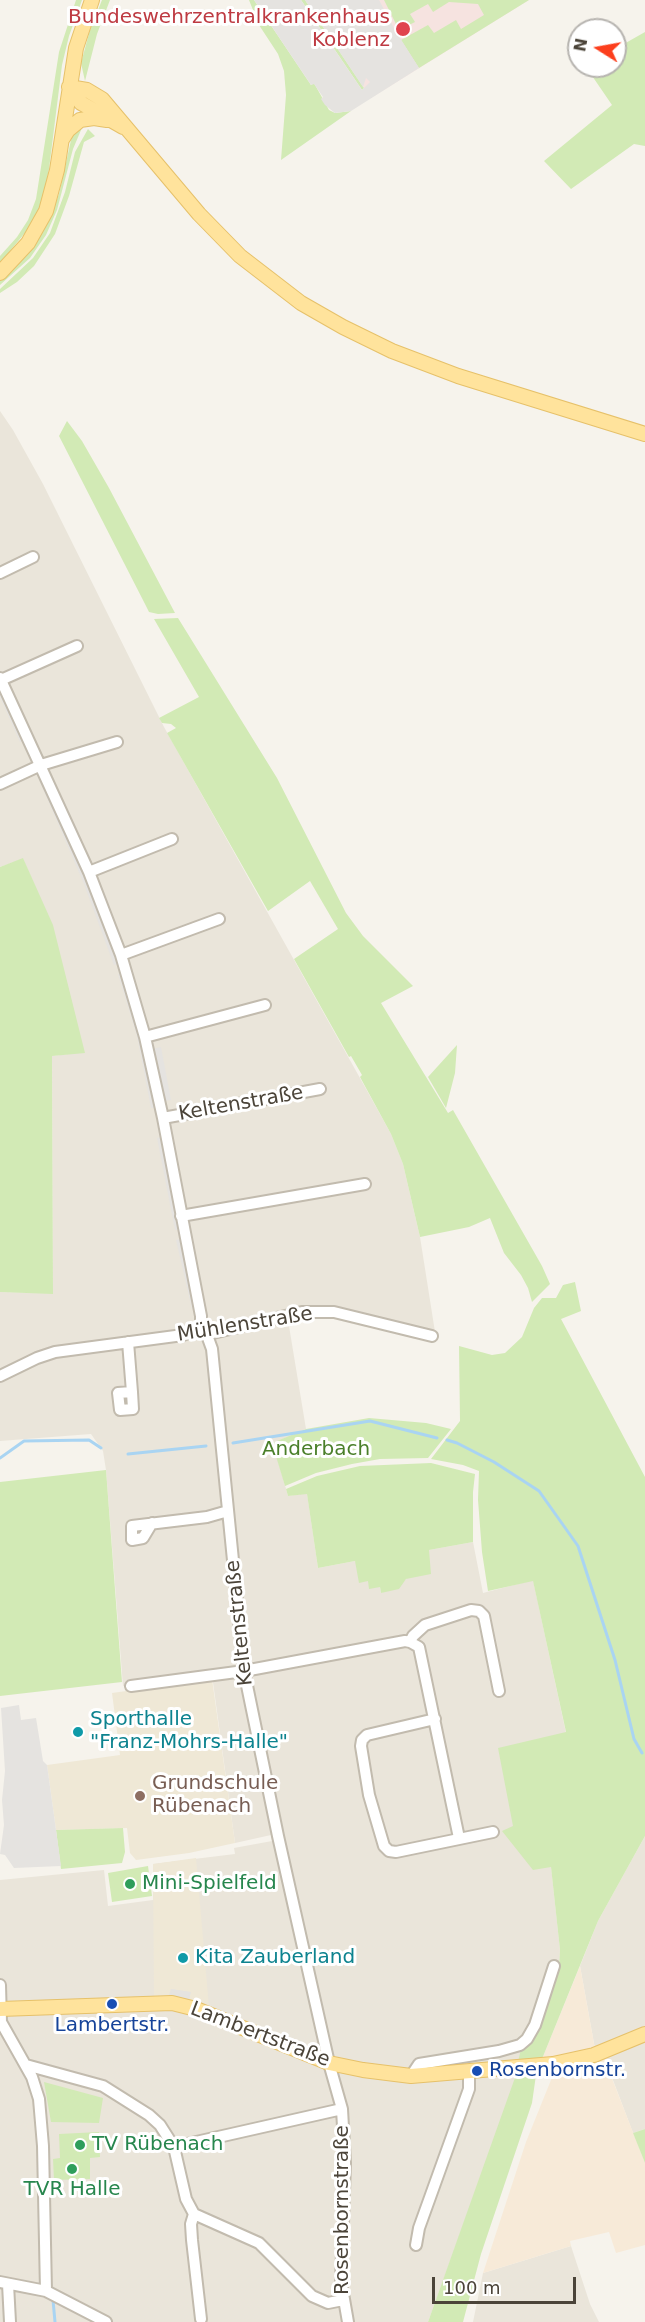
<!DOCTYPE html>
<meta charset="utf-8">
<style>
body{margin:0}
#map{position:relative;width:645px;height:2322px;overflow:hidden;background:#f6f3ec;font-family:"DejaVu Sans",sans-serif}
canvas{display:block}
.north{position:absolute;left:567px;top:18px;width:60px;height:60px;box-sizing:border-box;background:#fff;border:2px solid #b7b4b0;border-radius:50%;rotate:281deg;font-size:16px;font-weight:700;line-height:24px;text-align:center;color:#4b4439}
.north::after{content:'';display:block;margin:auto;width:21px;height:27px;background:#fc3f1d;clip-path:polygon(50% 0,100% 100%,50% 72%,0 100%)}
.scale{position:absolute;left:432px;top:2277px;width:144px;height:27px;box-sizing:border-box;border:3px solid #4b4439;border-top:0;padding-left:8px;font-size:18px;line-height:21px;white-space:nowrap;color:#4b4439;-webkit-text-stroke:4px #fff;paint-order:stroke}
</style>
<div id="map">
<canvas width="645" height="2322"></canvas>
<div class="north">N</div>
<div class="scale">100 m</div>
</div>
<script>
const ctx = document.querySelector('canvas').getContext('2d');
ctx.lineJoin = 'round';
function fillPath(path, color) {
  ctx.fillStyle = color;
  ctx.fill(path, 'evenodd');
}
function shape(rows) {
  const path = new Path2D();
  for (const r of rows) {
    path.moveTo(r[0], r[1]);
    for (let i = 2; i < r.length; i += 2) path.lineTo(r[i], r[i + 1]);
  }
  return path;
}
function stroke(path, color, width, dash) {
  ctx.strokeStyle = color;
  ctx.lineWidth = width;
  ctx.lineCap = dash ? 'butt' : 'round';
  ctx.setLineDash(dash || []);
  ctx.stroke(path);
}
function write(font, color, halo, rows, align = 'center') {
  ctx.font = font + ' "DejaVu Sans",sans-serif';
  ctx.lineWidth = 6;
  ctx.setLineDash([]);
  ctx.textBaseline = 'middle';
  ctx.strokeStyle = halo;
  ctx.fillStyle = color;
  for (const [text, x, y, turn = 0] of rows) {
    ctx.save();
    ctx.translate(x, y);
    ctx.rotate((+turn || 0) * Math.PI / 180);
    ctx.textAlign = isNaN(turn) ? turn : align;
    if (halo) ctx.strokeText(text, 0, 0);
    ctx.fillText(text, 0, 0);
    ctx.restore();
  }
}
fillPath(shape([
 [0,411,13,430,43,484,164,727,370,1096,391,1134,403,1164,420,1237,435,1332,334,1316,311,1315,288,1320,306,1429,273,1443,288,1496,307,1493,318,1568,355,1561,368,1581,380,1587,381,1593,406,1579,429,1550,473,1542,483,1593,533,1580,566,1733,551,1866,560,1950,559,1966,518,2062,513,2088,428,2322,0,2322,0,1880,104,1870,108,1906,153,1900,153,1864,235,1854,234,1848,272,1841,271,1835,235,1843,212,1675,123,1686,106,1470,103,1451,91,1434,0,1441,0,1292,53,1293,52,1056,84,1052,52,925,23,859,0,867],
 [645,1836,645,2129,633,2133,605,2059,599,2059,595,2049,580,1966,598,1921],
 [571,2246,590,2304,599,2322,473,2322,483,2273]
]), '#eae5da');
fillPath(shape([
 [580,1966,595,2049,542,2059],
 [604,2058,645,2163,645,2245,616,2253,609,2232,570,2241,571,2246,483,2273,526,2142,555,2070]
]), '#f7ead8');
fillPath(shape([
 [212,1679,235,1843,189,1853,136,1860,130,1853,127,1828,56,1830,47,1765,120,1755,112,1693],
 [196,1858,209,2007,189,2000,190,1992,171,1989,169,1996,154,1997,153,1864]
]), '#efe8d6');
fillPath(shape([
 [305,0,529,0,371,98]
]), '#f6e3e0');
fillPath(shape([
 [76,0,82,0,69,36,62,65,49,169,42,203,29,228,0,263,0,256,17,237,28,220,36,199,59,52],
 [102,0,110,0,97,34,85,81,81,63,90,30],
 [249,0,254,0,311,85,314,83,329,110,335,113,351,111,281,160,286,95,284,71,278,54,259,25],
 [301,0,305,0,364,88,362,90],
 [384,0,529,0,419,68,401,40,428,25,434,33,456,20,461,29,484,15,478,4,449,2,433,12,428,4,410,14,415,22,399,30],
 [645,32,645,146,634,144,571,189,544,161,612,105,586,67,615,66,615,49],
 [84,123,73,149,57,210,46,235,30,258,0,285,0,280,27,254,48,222,59,194,71,140,74,132],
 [88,129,95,136,84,142,69,196,55,234,34,266,17,282,0,293,0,289,33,258,50,233,65,192,75,152],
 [67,421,82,441,109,488,175,613,158,614,149,612,145,604,59,436],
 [178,618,277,778,346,913,363,936,413,986,381,1003,448,1113,453,1110,542,1266,550,1284,532,1302,528,1288,521,1275,504,1253,490,1218,469,1227,420,1237,403,1164,391,1134,360,1077,362,1075,351,1056,349,1057,294,959,338,929,310,881,268,911,167,733,176,728,171,724,162,723,159,718,199,697,154,619],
 [23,858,53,925,85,1053,52,1056,53,1294,0,1292,0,867],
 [457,1045,455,1073,446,1108,428,1077],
 [575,1282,581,1311,561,1319,645,1477,645,1836,598,1921,542,2059,518,2062,521,2049,559,1966,560,1950,551,1867,533,1870,502,1831,513,1826,498,1748,566,1732,533,1581,488,1591,482,1552,478,1500,479,1471,463,1465,431,1459,460,1421,459,1346,492,1355,505,1353,522,1337,534,1308,542,1298,556,1298,563,1285],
 [369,1418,426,1423,451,1429,428,1458,380,1459,352,1464,316,1473,285,1486,272,1443,306,1429],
 [431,1463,475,1474,473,1492,473,1542,429,1550,431,1574,406,1579,399,1589,381,1593,380,1587,369,1589,368,1581,359,1583,355,1561,318,1568,307,1494,288,1496,286,1489,317,1476,360,1466],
 [106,1470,122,1682,0,1696,0,1482],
 [123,1828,125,1852,122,1863,61,1869,56,1830],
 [148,1866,152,1896,112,1902,108,1873],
 [517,2072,533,2072,536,2075,532,2103,481,2254,463,2322,428,2322],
 [44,2082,103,2098,99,2123,51,2122],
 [645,2129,645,2163,633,2133],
 [99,2132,100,2157,90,2158,90,2179,54,2180,53,2159,60,2158,59,2134]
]), '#d2eab5');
fillPath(shape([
 [254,0,301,0,362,90,370,82,366,78,363,87,305,0,379,0,395,30,419,68,351,111,335,113,325,105,321,99,323,97,314,84,311,85],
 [0,688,24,740,20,742,0,697],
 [40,775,65,829,118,964,114,965,84,884,38,777],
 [122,973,141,1037,155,1108,151,1108,137,1036,118,974],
 [161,1047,171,1100,163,1101,152,1049],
 [161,1137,179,1229,175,1230,157,1138],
 [180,1239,195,1309,192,1309,176,1240],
 [19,1705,21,1720,36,1718,43,1761,47,1765,61,1866,14,1868,5,1855,0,1854,4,1825,2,1800,5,1771,1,1708],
 [171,1989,191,1992,189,2000,169,1996]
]), '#e5e3e0');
stroke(shape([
 [447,1440,457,1443,494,1462,539,1491,578,1546,615,1660,634,1739,642,1753],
 [233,1443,370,1421,437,1438],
 [128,1454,206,1446],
 [0,1458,24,1441,89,1440,101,1448],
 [53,2300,55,2322]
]), '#a9d4f2', 3);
const minor = shape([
 [0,573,33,557],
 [0,678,89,872,121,955,145,1037,163,1118,201,1316,201,1328,208,1338,212,1349,244,1671,278,1836,329,2063,342,2109,345,2163,341,2282,348,2322],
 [1,680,77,646],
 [0,784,41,765,117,742],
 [89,872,172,839],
 [121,955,219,919],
 [145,1037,265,1005],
 [163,1118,320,1089],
 [181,1216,365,1184],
 [201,1328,213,1333,302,1312,334,1312,432,1336],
 [128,1342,132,1392,133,1409,120,1410,118,1393,132,1392],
 [0,1376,37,1358,55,1352,183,1335,201,1328],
 [152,1523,143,1538,132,1540,132,1526,207,1517,228,1511],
 [410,1642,413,1636,425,1625,471,1610,479,1611,484,1616,499,1691],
 [131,1686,244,1671,405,1641,410,1642,419,1647,459,1838],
 [435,1719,367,1735,362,1740,361,1746,369,1795,384,1846,389,1851,396,1852,493,1832],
 [0,1985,1,2022,32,2077,39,2099,43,2146,46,2291],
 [26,2065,103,2086,149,2115,160,2125,174,2147,186,2199,194,2214,259,2243,312,2296,328,2303,343,2300],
 [411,2076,419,2064,499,2051,520,2045,527,2039,535,2025,554,1966],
 [174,2147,342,2109],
 [194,2214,191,2224,192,2240,201,2319],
 [416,2245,419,2228,469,2089,469,2071],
 [0,2282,46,2291,106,2322],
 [8,2284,10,2322]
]);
const major = shape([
 [69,87,87,90,102,99,199,214,240,256,301,303,343,327,392,351,458,376,645,434],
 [69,87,81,103,123,127],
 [63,138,68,130,80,120,94,118,107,120],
 [0,273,28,243,46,211,57,170,76,48,92,0],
 [0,2009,172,2003,196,2009,329,2063,363,2070,411,2076,553,2064,594,2055,645,2034]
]);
stroke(minor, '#c2bbae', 14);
stroke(major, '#e6c16a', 16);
stroke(minor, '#fff', 10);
stroke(major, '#ffe39c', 14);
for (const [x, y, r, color] of [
 [403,29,8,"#e0444e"],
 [78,1732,6,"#0f9aa8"],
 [140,1796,6,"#8d6e63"],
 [130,1884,6,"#2e9e5b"],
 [183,1958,6,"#0f9aa8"],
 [112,2004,6,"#1a4fb4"],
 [477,2071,6,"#1a4fb4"],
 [80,2145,6,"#2e9e5b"],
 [72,2169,6,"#2e9e5b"]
]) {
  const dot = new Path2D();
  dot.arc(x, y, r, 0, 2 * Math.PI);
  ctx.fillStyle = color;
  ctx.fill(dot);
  stroke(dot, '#fff', 2);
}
write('20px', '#be3a42', '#fff', [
 ["Bundeswehrzentralkrankenhaus",390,18],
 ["Koblenz",390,41]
], 'right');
write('20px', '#4b4439', '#fff', [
 ["Keltenstraße",241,1104,-10],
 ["Mühlenstraße",245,1325,-9],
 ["Keltenstraße",240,1623,-96],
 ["Lambertstraße",260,2035,21],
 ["Rosenbornstraße",343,2210,-90]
]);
write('20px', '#4a7f2a', '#fff', [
 ["Anderbach",316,1450]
]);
write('20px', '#0d838f', '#fff', [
 ["Sporthalle",90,1720],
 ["\"Franz-Mohrs-Halle\"",90,1743],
 ["Kita Zauberland",195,1958]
], 'left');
write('20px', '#785e54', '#fff', [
 ["Grundschule",152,1784],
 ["Rübenach",152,1807]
], 'left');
write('20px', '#27864d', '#fff', [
 ["Mini-Spielfeld",142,1884],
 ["TV Rübenach",92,2145],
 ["TVR Halle",72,2190,"center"]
], 'left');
write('20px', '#164399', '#fff', [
 ["Lambertstr.",112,2026],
 ["Rosenbornstr.",489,2071,"left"]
]);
</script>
